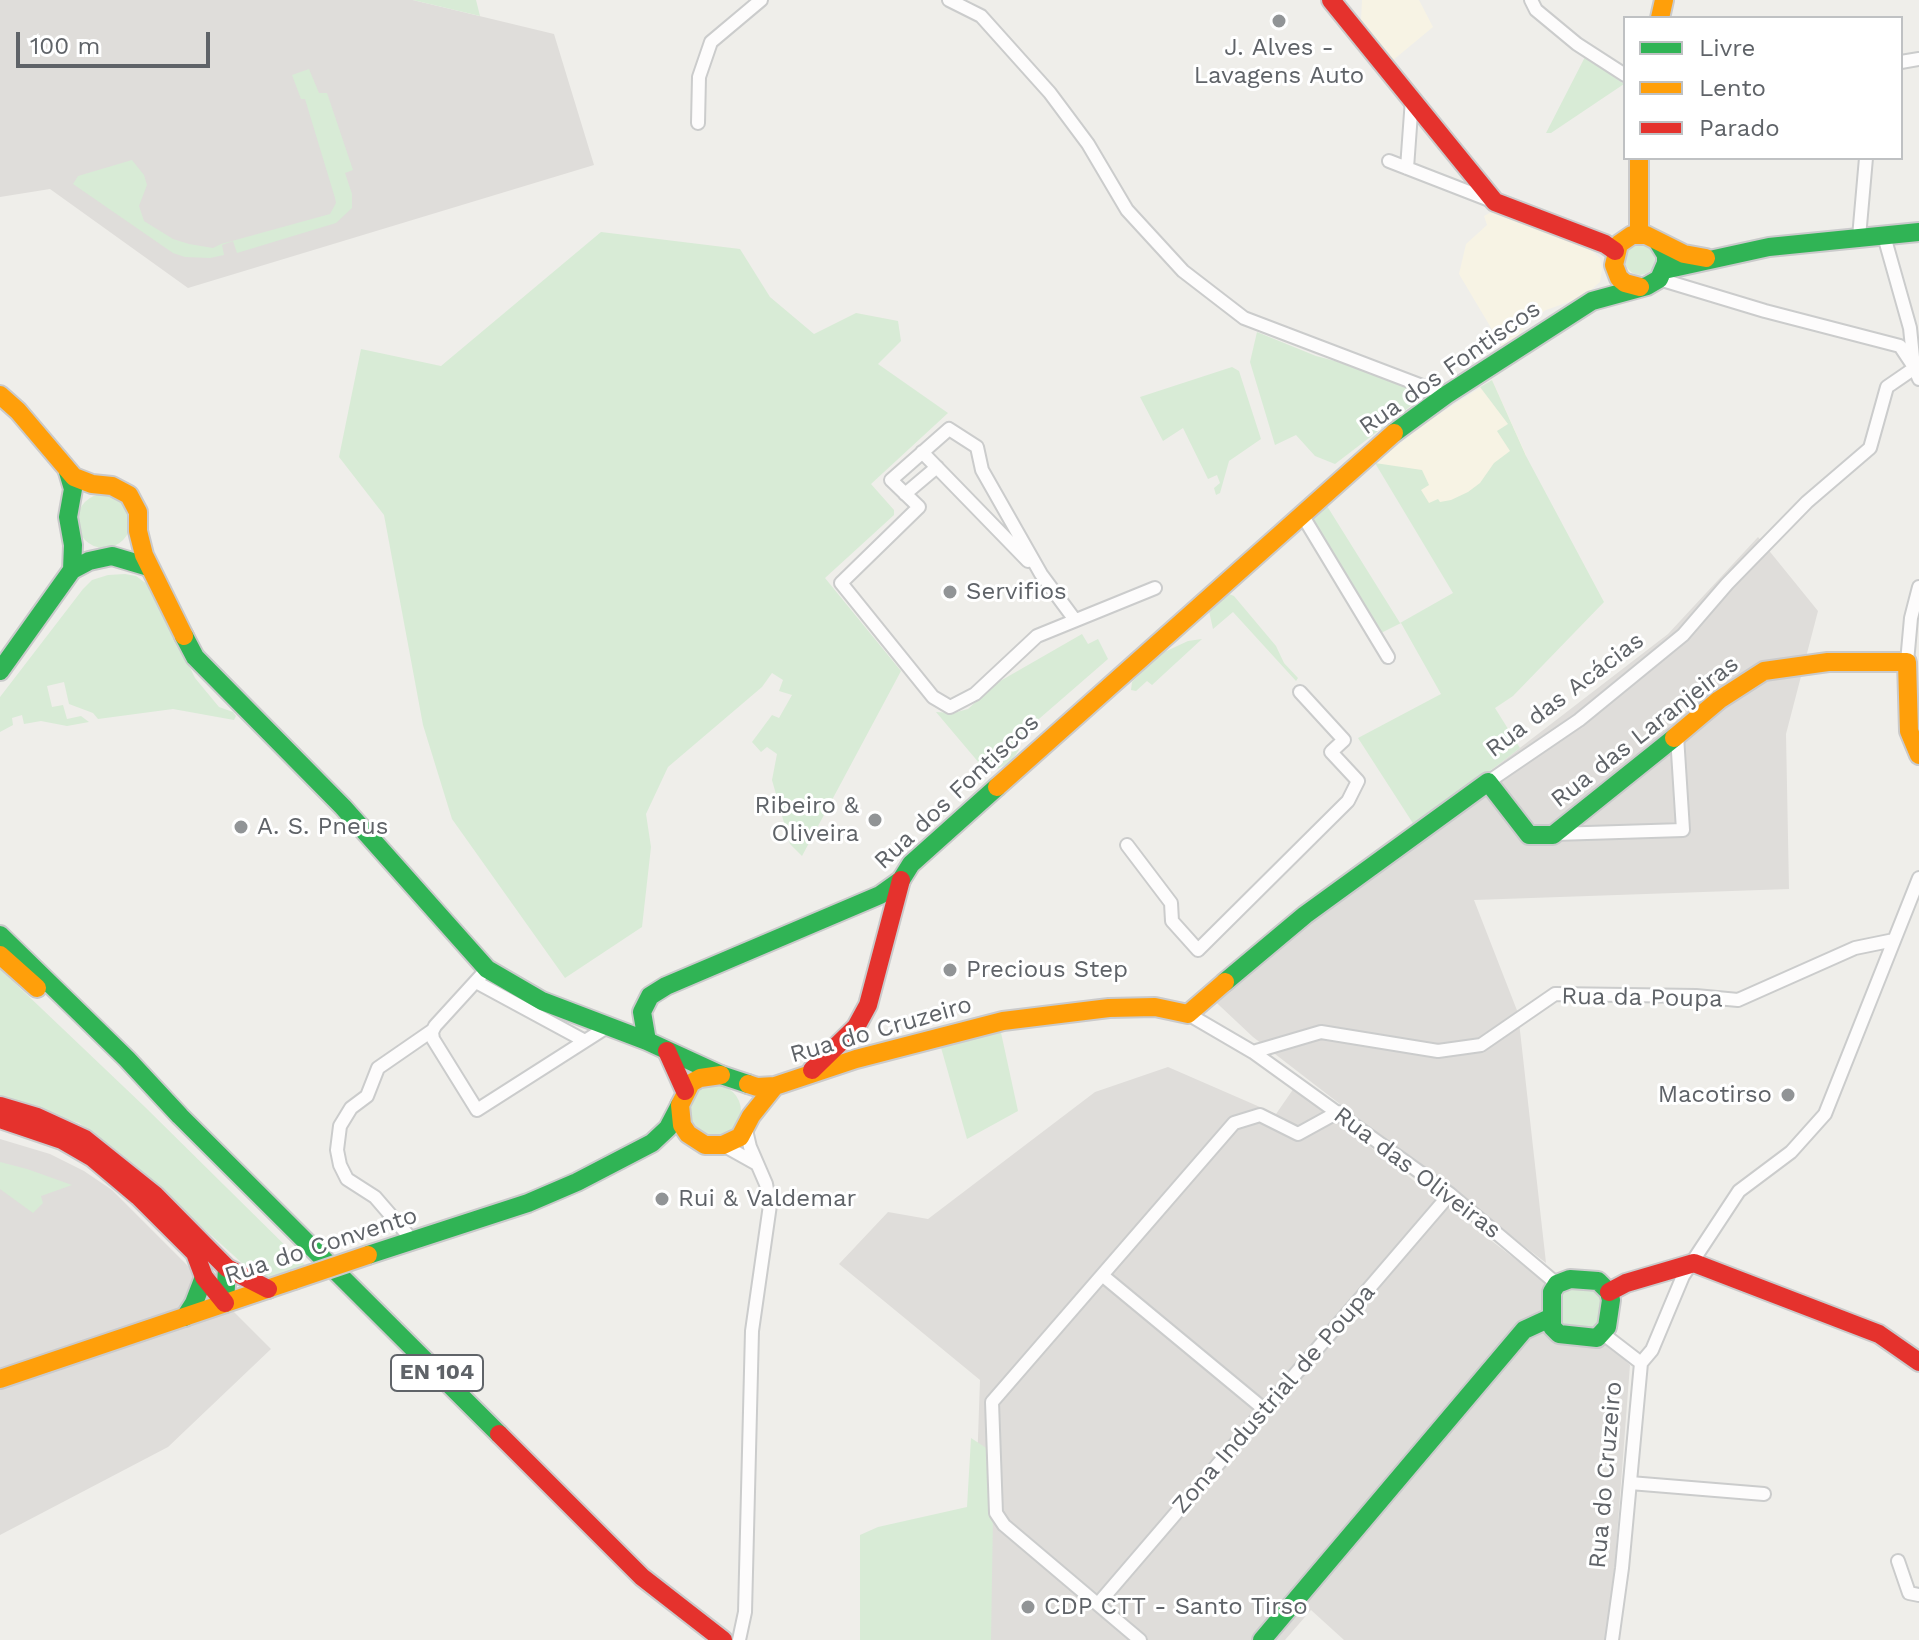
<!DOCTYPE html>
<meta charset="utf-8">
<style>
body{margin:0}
#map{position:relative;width:1919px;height:1640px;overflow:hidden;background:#efeeea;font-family:"Work Sans",sans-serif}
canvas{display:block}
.legend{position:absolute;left:1623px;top:16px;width:280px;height:144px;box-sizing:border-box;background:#fff;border:2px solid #bfc1c3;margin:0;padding:10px 14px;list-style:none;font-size:24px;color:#5f6368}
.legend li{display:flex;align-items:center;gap:16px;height:40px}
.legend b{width:40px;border:2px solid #bfc1c3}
.scale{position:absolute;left:16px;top:32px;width:194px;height:36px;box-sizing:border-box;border:4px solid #5f6368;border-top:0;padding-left:10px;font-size:24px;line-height:28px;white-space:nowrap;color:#5f6368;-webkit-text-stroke:6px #fff;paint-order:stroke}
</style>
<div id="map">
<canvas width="1919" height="1640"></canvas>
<ul class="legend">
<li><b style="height:10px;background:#30b455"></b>Livre</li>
<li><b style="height:10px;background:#ff9f0a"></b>Lento</li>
<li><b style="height:10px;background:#e5322d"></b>Parado</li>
</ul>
<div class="scale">100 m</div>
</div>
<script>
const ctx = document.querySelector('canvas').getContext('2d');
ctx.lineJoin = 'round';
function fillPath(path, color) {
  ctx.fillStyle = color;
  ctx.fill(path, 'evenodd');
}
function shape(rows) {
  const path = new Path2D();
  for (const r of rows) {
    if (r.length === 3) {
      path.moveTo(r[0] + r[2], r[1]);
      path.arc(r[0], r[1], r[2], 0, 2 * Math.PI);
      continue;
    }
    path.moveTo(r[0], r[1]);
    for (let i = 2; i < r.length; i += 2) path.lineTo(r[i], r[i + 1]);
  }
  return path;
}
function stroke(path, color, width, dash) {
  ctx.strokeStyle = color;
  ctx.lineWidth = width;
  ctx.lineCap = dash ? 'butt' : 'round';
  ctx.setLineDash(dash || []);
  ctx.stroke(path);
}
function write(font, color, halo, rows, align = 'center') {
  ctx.font = font + ' "Work Sans",sans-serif';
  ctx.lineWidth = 6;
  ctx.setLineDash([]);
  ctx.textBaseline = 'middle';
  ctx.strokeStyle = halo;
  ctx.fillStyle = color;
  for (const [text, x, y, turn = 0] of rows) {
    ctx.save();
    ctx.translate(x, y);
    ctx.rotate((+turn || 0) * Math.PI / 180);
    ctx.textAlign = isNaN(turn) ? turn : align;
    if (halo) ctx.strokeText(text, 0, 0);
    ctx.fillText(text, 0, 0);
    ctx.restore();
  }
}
fillPath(shape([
 [1362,0,1419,0,1433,27,1392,61,1361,21],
 [1495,210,1591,250,1600,258,1602,270,1600,282,1583,297,1546,310,1536,317,1532,314,1524,319,1526,324,1515,341,1503,348,1459,274,1466,244,1487,225,1484,216],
 [1492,380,1526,455,1506,479,1428,511,1375,463,1430,420]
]), '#f7f3e4');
fillPath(shape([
 [0,0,413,0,554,34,594,165,188,288,50,189,0,197],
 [1758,537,1818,611,1786,734,1789,889,1474,900,1518,1013,1546,1263,1253,1037,1204,991,1668,634],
 [1168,1067,1276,1114,1294,1088,1541,1279,1630,1365,1612,1601,1605,1640,1344,1640,1311,1610,1285,1640,971,1640,980,1380,839,1264,888,1212,928,1219,1095,1092],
 [0,1139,50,1154,84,1171,112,1190,271,1349,168,1447,0,1535]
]), '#dfddda');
fillPath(shape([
 [413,0,476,0,480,16],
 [1585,57,1624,84,1551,133,1546,133],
 [309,69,319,93,327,93,353,170,345,173,352,194,352,208,336,223,237,253,233,241,222,245,224,255,210,258,185,257,173,253,73,184,78,176,132,160,144,175,147,185,139,206,144,221,173,239,189,244,213,248,221,244,330,214,336,203,335,198,305,99,301,99,292,75],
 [601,232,740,249,770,297,814,334,856,313,898,321,901,341,878,364,948,413,871,484,894,510,894,515,825,578,901,671,802,856,790,844,772,780,777,754,767,747,761,752,752,742,772,715,779,718,792,695,779,691,783,680,772,673,762,687,668,767,646,814,651,847,642,927,565,978,452,819,423,725,384,515,339,457,361,349,441,366],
 [1640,260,15],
 [1257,332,1316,356,1396,377,1420,389,1421,394,1416,402,1335,464,1315,456,1296,435,1275,445,1250,362],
 [1232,367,1239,371,1261,439,1229,461,1220,493,1216,495,1214,488,1220,483,1217,475,1208,479,1183,428,1163,441,1140,397],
 [1492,380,1526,456,1604,602,1513,696,1495,708,1520,748,1416,828,1358,738,1441,694,1401,623,1379,634,1310,520,1327,506,1400,623,1453,593,1375,463,1422,470,1429,485,1421,490,1429,503,1438,499,1440,502,1451,500,1468,492,1480,483,1494,463,1510,451,1497,431,1508,424,1480,387],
 [104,521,27],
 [125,574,136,576,151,587,195,678,219,707,233,712,236,716,234,720,173,709,98,719,93,713,69,704,64,682,47,686,52,707,63,705,67,719,81,716,89,722,67,726,41,721,24,724,22,715,12,718,13,725,0,732,0,697,83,589,92,580,108,575],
 [1229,594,1234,596,1276,646,1284,663,1298,678,1296,681,1233,612,1213,629,1209,611],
 [1082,634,1088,644,1098,639,1108,659,1017,738,1019,750,1010,763,997,769,985,770,936,712,953,713,968,709,995,684],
 [1202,639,1152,685,1147,681,1136,691,1131,690,1132,682,1160,654,1188,641],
 [0,969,145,1107,307,1267,271,1278,253,1273,120,1153,79,1123,0,1099],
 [1000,1028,1018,1111,967,1139,940,1044],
 [715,1111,26],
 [0,1162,27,1169,72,1185,41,1196,43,1203,33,1213,0,1189],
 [1566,1287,1596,1288,1602,1295,1600,1325,1594,1332,1562,1327,1558,1323,1559,1294],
 [971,1438,994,1453,991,1640,860,1640,860,1535,878,1527,967,1507]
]), '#d8ebd6');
const street = shape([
 [949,0,981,16,1050,93,1088,144,1127,210,1183,271,1244,318,1446,395],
 [1531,0,1536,10,1577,44,1625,75],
 [1901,62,1919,59],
 [698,123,699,77,711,42,761,0],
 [1389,161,1492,201],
 [1407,168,1412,99],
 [1884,236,1910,328,1914,367,1919,379],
 [1859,237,1866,158],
 [1659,279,1765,311,1900,346,1914,367],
 [922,452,1028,561],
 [905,494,937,467],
 [1301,513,1388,657],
 [1075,620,1041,574,982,470,977,447,949,429,891,480,919,507,841,583,933,697,950,707,975,694,1037,636,1155,588],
 [1907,662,1911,618,1919,587],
 [1488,782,1579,720,1683,635,1727,584,1807,502,1870,448,1887,387,1919,365],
 [1555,834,1683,830,1677,736],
 [1127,845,1171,903,1172,921,1198,950,1348,801,1358,781,1331,752,1344,740,1300,692],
 [487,969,435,1026,432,1032,433,1039,477,1110,607,1027],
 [476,982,585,1041],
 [1188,1014,1253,1052,1450,1194,1557,1284],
 [1253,1052,1321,1032,1438,1051,1481,1045,1555,994,1696,996,1738,1000,1855,948,1894,940],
 [723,1145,757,1164],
 [413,1241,375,1197,347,1179,340,1165,337,1150,340,1126,351,1108,367,1096,378,1068,433,1030],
 [1102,1275,1265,1410],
 [1602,1333,1641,1363,1622,1568,1612,1640],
 [1641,1363,1652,1350,1683,1276,1739,1191,1791,1152,1825,1114,1919,878],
 [1630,1483,1764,1494],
 [1898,1561,1909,1593,1919,1595],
 [1098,1604,1450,1194],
 [739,1640,745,1612,752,1331,770,1205,766,1184,750,1147,746,1130],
 [1140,1640,1004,1525,996,1513,992,1402,1234,1123,1260,1115,1298,1134,1338,1112]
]);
const fast = shape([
 [1664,270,1769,247,1919,232],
 [1394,433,1446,395,1592,301,1647,286,1659,279,1666,263,1666,255,1658,242],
 [68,472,73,489,68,517,73,545,72,570],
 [184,636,195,657,343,807,487,969,542,1001,647,1041,721,1075,748,1084],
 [0,671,72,570,89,561,112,556,149,567],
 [0,935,127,1059,180,1116,499,1434],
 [1225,982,1305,915,1488,782,1529,835,1553,835,1674,738],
 [647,1041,642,1012,650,996,666,986,880,895,901,880,911,864,997,787],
 [368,1255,528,1203,577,1182,652,1143,668,1128,680,1105],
 [1570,1279,1598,1281,1609,1292,1611,1300,1607,1327,1597,1338,1559,1334,1552,1327,1552,1292,1557,1284,1570,1279],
 [225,1303,227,1268],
 [185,1317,194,1303,204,1277],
 [1262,1640,1524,1330,1550,1318]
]);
const slow = shape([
 [1660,18,1664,0],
 [1639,158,1639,234],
 [1640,287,1625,283,1619,278,1614,265,1619,244,1632,235,1646,235,1684,254,1706,258],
 [0,395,18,411,74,477,92,484,112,486,129,495,138,512,138,531,144,555,184,636],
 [1674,738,1719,700,1764,671,1828,662,1907,662,1909,731,1919,755],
 [997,787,1394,433],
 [0,955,37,988],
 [721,1075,700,1078,691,1083,680,1105,682,1125,688,1134,705,1145,723,1145,740,1137,751,1116,775,1086],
 [748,1084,757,1087,775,1086,856,1059,1003,1021,1109,1008,1155,1007,1188,1014,1225,982],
 [0,1379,294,1280]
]);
const jam = shape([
 [1331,0,1495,202,1605,244,1615,251],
 [667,1051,685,1091],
 [812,1070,856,1027,868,1005,901,880],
 [0,1106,37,1117,85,1139,155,1195,227,1268,268,1289],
 [0,1119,62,1140,93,1158,138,1196,195,1253,204,1277,225,1303],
 [1609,1292,1626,1283,1694,1263,1879,1334,1919,1362],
 [499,1434,642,1577,723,1640]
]);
stroke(street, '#cbcccc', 16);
stroke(fast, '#cacacb', 22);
stroke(slow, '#cacacb', 22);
stroke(jam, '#cacacb', 22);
stroke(street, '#fdfcfc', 12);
stroke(fast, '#30b455', 18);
stroke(slow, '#ff9f0a', 18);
stroke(jam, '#e5322d', 18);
const slowBridge = shape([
 [294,1280,368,1255]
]);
stroke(slowBridge, '#cacacb', 22, []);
stroke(slowBridge, '#ff9f0a', 18);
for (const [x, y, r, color] of [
 [1279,21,8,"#919496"],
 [950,592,8,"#919496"],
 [875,820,8,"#919496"],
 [241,827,8,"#919496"],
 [950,970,8,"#919496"],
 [1788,1095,8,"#919496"],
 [662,1199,8,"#919496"],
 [1028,1607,8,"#919496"]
]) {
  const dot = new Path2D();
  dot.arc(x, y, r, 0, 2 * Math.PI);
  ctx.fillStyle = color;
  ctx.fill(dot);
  stroke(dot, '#fff', 3);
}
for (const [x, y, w] of [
 [437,1373,92]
]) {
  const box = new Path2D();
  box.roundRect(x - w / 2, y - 18, w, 36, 6);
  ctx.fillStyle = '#fff';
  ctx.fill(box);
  stroke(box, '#5f6368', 2);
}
write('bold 22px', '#5f6368', null, [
 ["EN 104",437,1373]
]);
write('24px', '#5f6368', '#fff', [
 ["J. Alves -",1279,48,"center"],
 ["Lavagens Auto",1279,76,"center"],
 ["Servifios",966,592],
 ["Ribeiro &",859,806,"right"],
 ["Oliveira",859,834,"right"],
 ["A. S. Pneus",257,827],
 ["Precious Step",966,970],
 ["Macotirso",1772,1095,"right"],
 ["Rui & Valdemar",678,1199],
 ["CDP CTT - Santo Tirso",1044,1607]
], 'left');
write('24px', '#5f6368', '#fff', [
 ["Rua dos Fontiscos",1450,368,-35],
 ["Rua das Acácias",1565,695,-37],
 ["Rua das Laranjeiras",1645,732,-38],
 ["Rua dos Fontiscos",957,792,-43],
 ["Rua da Poupa",1642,998,1],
 ["Rua do Cruzeiro",881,1030,-16],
 ["Rua das Oliveiras",1417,1173,37],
 ["Rua do Convento",321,1246,-18],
 ["Zona Industrial de Poupa",1274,1399,-49],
 ["Rua do Cruzeiro",1606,1475,-85]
]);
</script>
